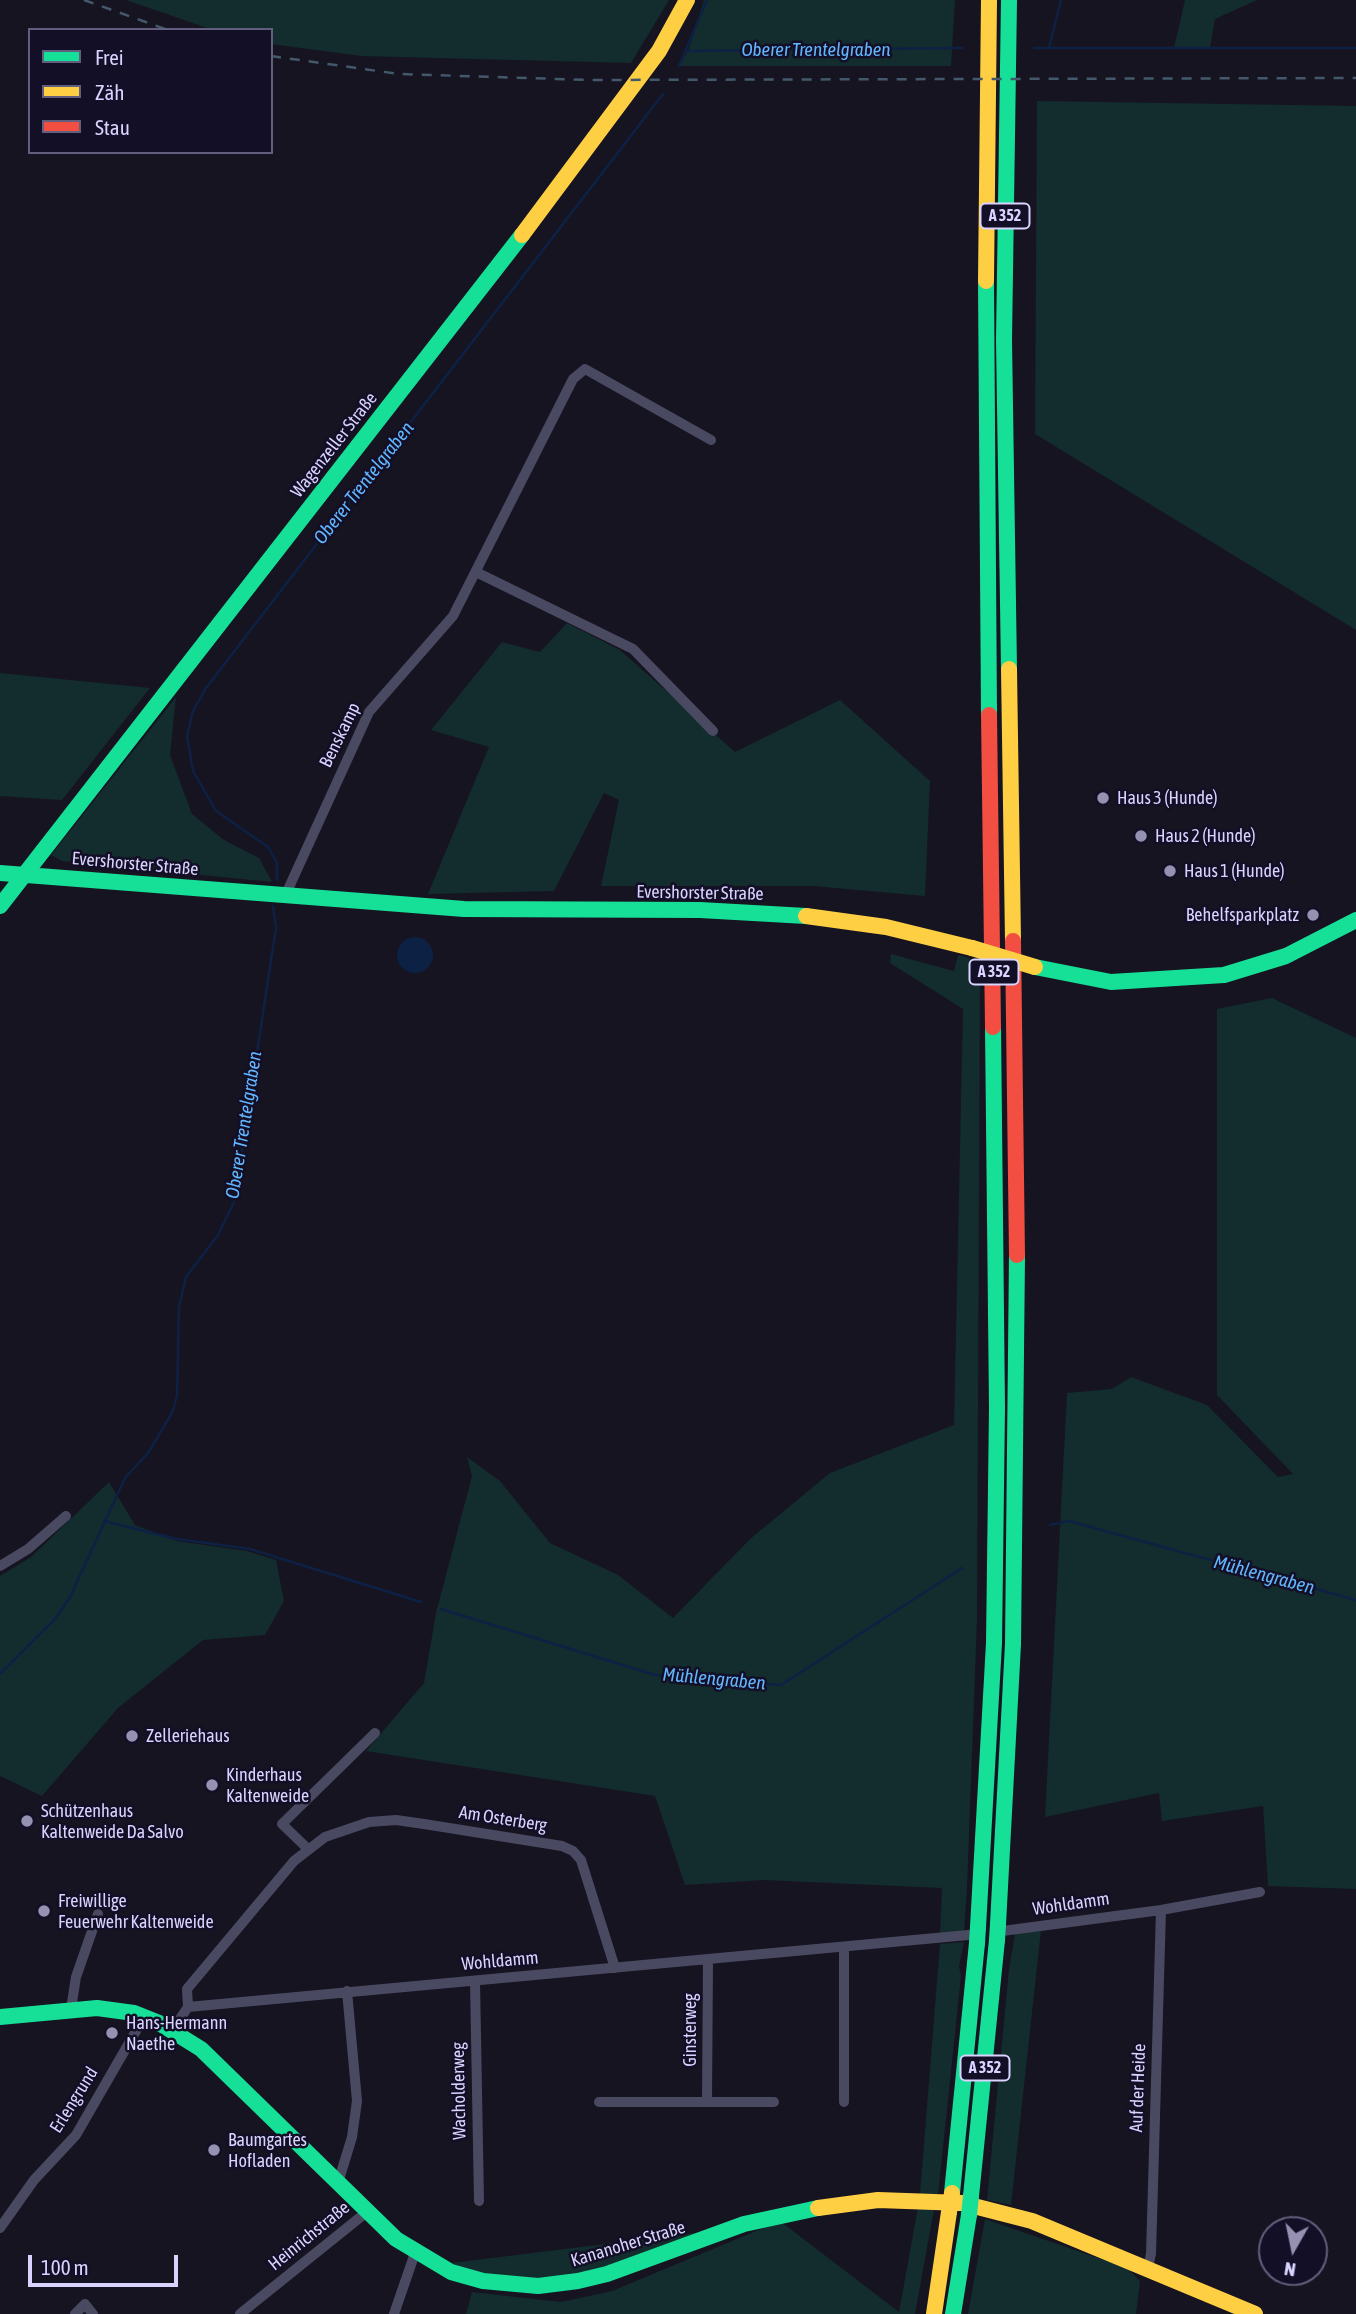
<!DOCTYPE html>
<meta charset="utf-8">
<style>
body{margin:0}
#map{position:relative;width:1356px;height:2314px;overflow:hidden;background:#161421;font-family:"Asap Condensed",sans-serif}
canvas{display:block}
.legend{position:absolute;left:28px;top:28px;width:245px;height:126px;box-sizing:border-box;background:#130f26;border:2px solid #625e7d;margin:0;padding:9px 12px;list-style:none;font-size:21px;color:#d9d4ff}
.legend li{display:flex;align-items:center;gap:14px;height:35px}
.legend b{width:35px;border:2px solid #625e7d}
.north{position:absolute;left:1258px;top:2216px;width:70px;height:70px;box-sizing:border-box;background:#130f26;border:2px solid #625e7d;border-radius:50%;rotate:189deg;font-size:19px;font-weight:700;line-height:28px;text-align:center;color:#d9d4ff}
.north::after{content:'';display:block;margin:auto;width:24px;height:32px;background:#9591b1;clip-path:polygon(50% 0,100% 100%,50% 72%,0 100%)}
.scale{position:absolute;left:28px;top:2255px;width:150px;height:32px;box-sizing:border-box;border:4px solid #d9d4ff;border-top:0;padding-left:9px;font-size:21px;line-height:24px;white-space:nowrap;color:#d9d4ff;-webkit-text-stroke:5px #130f26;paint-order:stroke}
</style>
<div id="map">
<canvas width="1356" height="2314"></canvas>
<ul class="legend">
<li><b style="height:9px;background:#16e098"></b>Frei</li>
<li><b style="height:9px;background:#ffcf43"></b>Zäh</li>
<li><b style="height:9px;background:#f24e42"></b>Stau</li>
</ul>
<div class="north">N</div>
<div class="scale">100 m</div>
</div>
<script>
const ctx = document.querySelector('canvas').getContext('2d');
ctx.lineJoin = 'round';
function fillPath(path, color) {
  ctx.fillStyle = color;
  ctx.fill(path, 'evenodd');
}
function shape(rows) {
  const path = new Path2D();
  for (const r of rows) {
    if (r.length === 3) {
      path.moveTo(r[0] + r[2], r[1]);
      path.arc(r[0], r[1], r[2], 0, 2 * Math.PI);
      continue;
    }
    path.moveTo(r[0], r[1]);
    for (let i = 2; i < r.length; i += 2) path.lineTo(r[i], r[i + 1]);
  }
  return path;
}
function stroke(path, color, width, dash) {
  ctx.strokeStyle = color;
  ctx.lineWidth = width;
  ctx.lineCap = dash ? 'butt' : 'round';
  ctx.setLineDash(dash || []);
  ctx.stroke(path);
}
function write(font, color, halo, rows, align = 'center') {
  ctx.font = font + ' "Asap Condensed",sans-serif';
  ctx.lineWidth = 5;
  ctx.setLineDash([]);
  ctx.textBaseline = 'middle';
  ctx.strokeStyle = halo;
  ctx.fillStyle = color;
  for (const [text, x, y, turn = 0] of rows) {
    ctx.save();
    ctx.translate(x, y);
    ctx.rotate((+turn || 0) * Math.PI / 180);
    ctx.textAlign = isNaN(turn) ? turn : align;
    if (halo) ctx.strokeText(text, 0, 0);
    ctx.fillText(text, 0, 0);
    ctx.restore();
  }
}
fillPath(shape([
 [126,0,669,0,631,63,361,56,271,44,271,30,213,30],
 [704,0,955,0,951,66,679,66,688,51],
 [1185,0,1257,0,1215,19,1210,48,1174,48],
 [1037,101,1356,106,1356,630,1035,434],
 [567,623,620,650,735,752,840,700,930,781,925,896,813,886,601,886,619,800,604,793,554,891,428,894,489,747,431,730,502,642,540,652],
 [0,673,150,688,62,800,0,796],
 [176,697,170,755,192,814,224,840,259,858,272,882,62,861,51,855],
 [891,954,954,971,958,955,970,958,970,976,980,978,977,1619,967,1888,964,1932,940,1935,942,1888,764,1880,685,1885,655,1796,366,1751,424,1683,436,1613,472,1476,467,1457,500,1481,550,1543,618,1575,673,1618,750,1539,830,1473,954,1425,963,1009,890,963],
 [1272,998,1356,1038,1356,1889,1268,1886,1263,1806,1162,1821,1159,1793,1045,1817,1067,1393,1112,1389,1131,1377,1207,1405,1278,1477,1293,1474,1217,1395,1217,1009],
 [109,1482,135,1525,177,1541,247,1551,276,1560,284,1601,265,1635,203,1640,118,1708,42,1796,0,1776,0,1576,31,1557],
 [1041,1930,1011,2205,987,2200,1009,1969,1015,1934],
 [964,1942,959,1966,961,1976,938,2195,920,2194,940,1944],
 [918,2207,934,2209,915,2314,466,2314,472,2292,561,2302,612,2291,780,2221,899,2312],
 [985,2219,1127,2268,1140,2281,1136,2314,968,2314],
 [703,2232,609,2268,565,2277,502,2279,443,2264]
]), '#132c2d');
fillPath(shape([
 [415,955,18]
]), '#0d2144');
stroke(shape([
 [1034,48,1049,48,1061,0],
 [1049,48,1356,48],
 [688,51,962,48],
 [679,66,707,0],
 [277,880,277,863,268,847,216,811,193,771,187,736,193,711,206,688,663,94],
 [104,1521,177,1539,250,1549,421,1602],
 [1050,1525,1069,1521,1356,1600],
 [441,1609,655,1675,781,1685,962,1568],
 [0,1674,55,1619,69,1599,125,1478,148,1453,172,1413,177,1396,179,1307,186,1277,218,1235,234,1202,276,928,273,906]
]), '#0d2144', 2.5);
stroke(shape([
 [476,572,633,649,713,731],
 [285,896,369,712,453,616,573,379,585,369,711,440],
 [0,1566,28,1549,66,1516],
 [307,1848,282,1824,375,1733],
 [995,1932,1161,1910,1260,1892],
 [475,1981,479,2201],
 [188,2007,979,1934],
 [188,2007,187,1989,294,1861,325,1837,369,1822,396,1820,424,1824,562,1846,573,1851,581,1860,615,1968],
 [71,2009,76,1977,98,1914],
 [172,2031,188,2007],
 [707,2100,708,1960],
 [599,2102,774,2102],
 [844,2102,844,1947],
 [338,2183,352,2137,357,2101,347,1991],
 [0,2228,34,2180,76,2135,144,2017],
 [1148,2267,1151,2254,1161,1910],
 [75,2314,85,2304,93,2314],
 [240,2314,368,2211],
 [394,2314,415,2253]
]), '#4a4962', 10);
stroke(shape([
 [1009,0,1004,340,1009,669],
 [986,281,989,715],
 [0,873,464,909,700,910,806,916],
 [0,906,522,235],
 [1035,967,1111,982,1224,975,1286,956,1356,920],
 [998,1924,1013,1644,1017,1255],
 [978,1927,994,1643,997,1408,993,1027],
 [0,2017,97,2008,134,2013,159,2023,201,2049,396,2239,451,2272,483,2281,538,2286,578,2281,607,2274,744,2224,818,2208],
 [952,2193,977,1943],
 [971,2196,997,1940],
 [953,2314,969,2215]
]), '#16e098', 16);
stroke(shape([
 [522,235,659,51,687,0],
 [986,281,989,0],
 [1009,669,1013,941],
 [806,916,886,927,972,948],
 [818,2208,878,2200,962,2203,1032,2221,1255,2314],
 [934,2314,949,2212]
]), '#ffcf43', 16);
stroke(shape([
 [989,715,993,1027],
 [1013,941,1017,1255]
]), '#f24e42', 16);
stroke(shape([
 [84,0,168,30],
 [271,56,399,74,590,80,1356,78]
]), '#43596b', 2.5, [10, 9]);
stroke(shape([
 [997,1940,998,1924],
 [977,1943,978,1927],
 [969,2215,971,2196]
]), '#16e098', 16);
stroke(shape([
 [972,948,1035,967],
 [949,2212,952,2193]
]), '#ffcf43', 16);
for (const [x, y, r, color] of [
 [1103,798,7,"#9591b1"],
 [1141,836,7,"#9591b1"],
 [1170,871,7,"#9591b1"],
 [1313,915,7,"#9591b1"],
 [132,1736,7,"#9591b1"],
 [212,1785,7,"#9591b1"],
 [27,1821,7,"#9591b1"],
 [44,1911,7,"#9591b1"],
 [112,2033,7,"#9591b1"],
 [214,2150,7,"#9591b1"]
]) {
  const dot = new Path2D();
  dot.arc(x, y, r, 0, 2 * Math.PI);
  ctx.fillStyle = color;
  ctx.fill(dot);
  stroke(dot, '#130f26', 2.5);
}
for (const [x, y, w] of [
 [1005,216,49],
 [994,972,49],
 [985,2068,49]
]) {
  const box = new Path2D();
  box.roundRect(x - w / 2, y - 12.5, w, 25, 5);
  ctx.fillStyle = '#130f26';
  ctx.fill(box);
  stroke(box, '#d9d4ff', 2);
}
write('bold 16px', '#d9d4ff', null, [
 ["A 352",1005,216],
 ["A 352",994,972],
 ["A 352",985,2068]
]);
write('18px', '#d9d4ff', '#130f26', [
 ["Wagenzeller Straße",334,445,-52],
 ["Benskamp",340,735,-64],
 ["Evershorster Straße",135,864,5],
 ["Evershorster Straße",700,893,1],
 ["Am Osterberg",503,1819,9],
 ["Wohldamm",1071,1904,-8],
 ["Wohldamm",500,1961,-5],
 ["Ginsterweg",690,2030,-90],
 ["Auf der Heide",1138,2088,-88],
 ["Wacholderweg",459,2091,-91],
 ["Erlengrund",74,2100,-58],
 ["Heinrichstraße",309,2236,-39],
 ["Kananoher Straße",628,2244,-17]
]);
write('18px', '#d9d4ff', '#130f26', [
 ["Haus 3 (Hunde)",1117,798],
 ["Haus 2 (Hunde)",1155,836],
 ["Haus 1 (Hunde)",1184,871],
 ["Behelfsparkplatz",1299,915,"right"],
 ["Zelleriehaus",146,1736],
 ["Kinderhaus",226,1775],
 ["Kaltenweide",226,1796],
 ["Schützenhaus",41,1811],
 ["Kaltenweide Da Salvo",41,1832],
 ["Freiwillige",58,1901],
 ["Feuerwehr Kaltenweide",58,1922],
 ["Hans-Hermann",126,2023],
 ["Naethe",126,2044],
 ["Baumgartes",228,2140],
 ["Hofladen",228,2161]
], 'left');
write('italic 19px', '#62b6ff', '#130f26', [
 ["Oberer Trentelgraben",816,50],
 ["Oberer Trentelgraben",364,483,-52],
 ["Oberer Trentelgraben",244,1125,-81],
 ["Mühlengraben",1264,1575,15],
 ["Mühlengraben",714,1679,5]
]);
</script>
